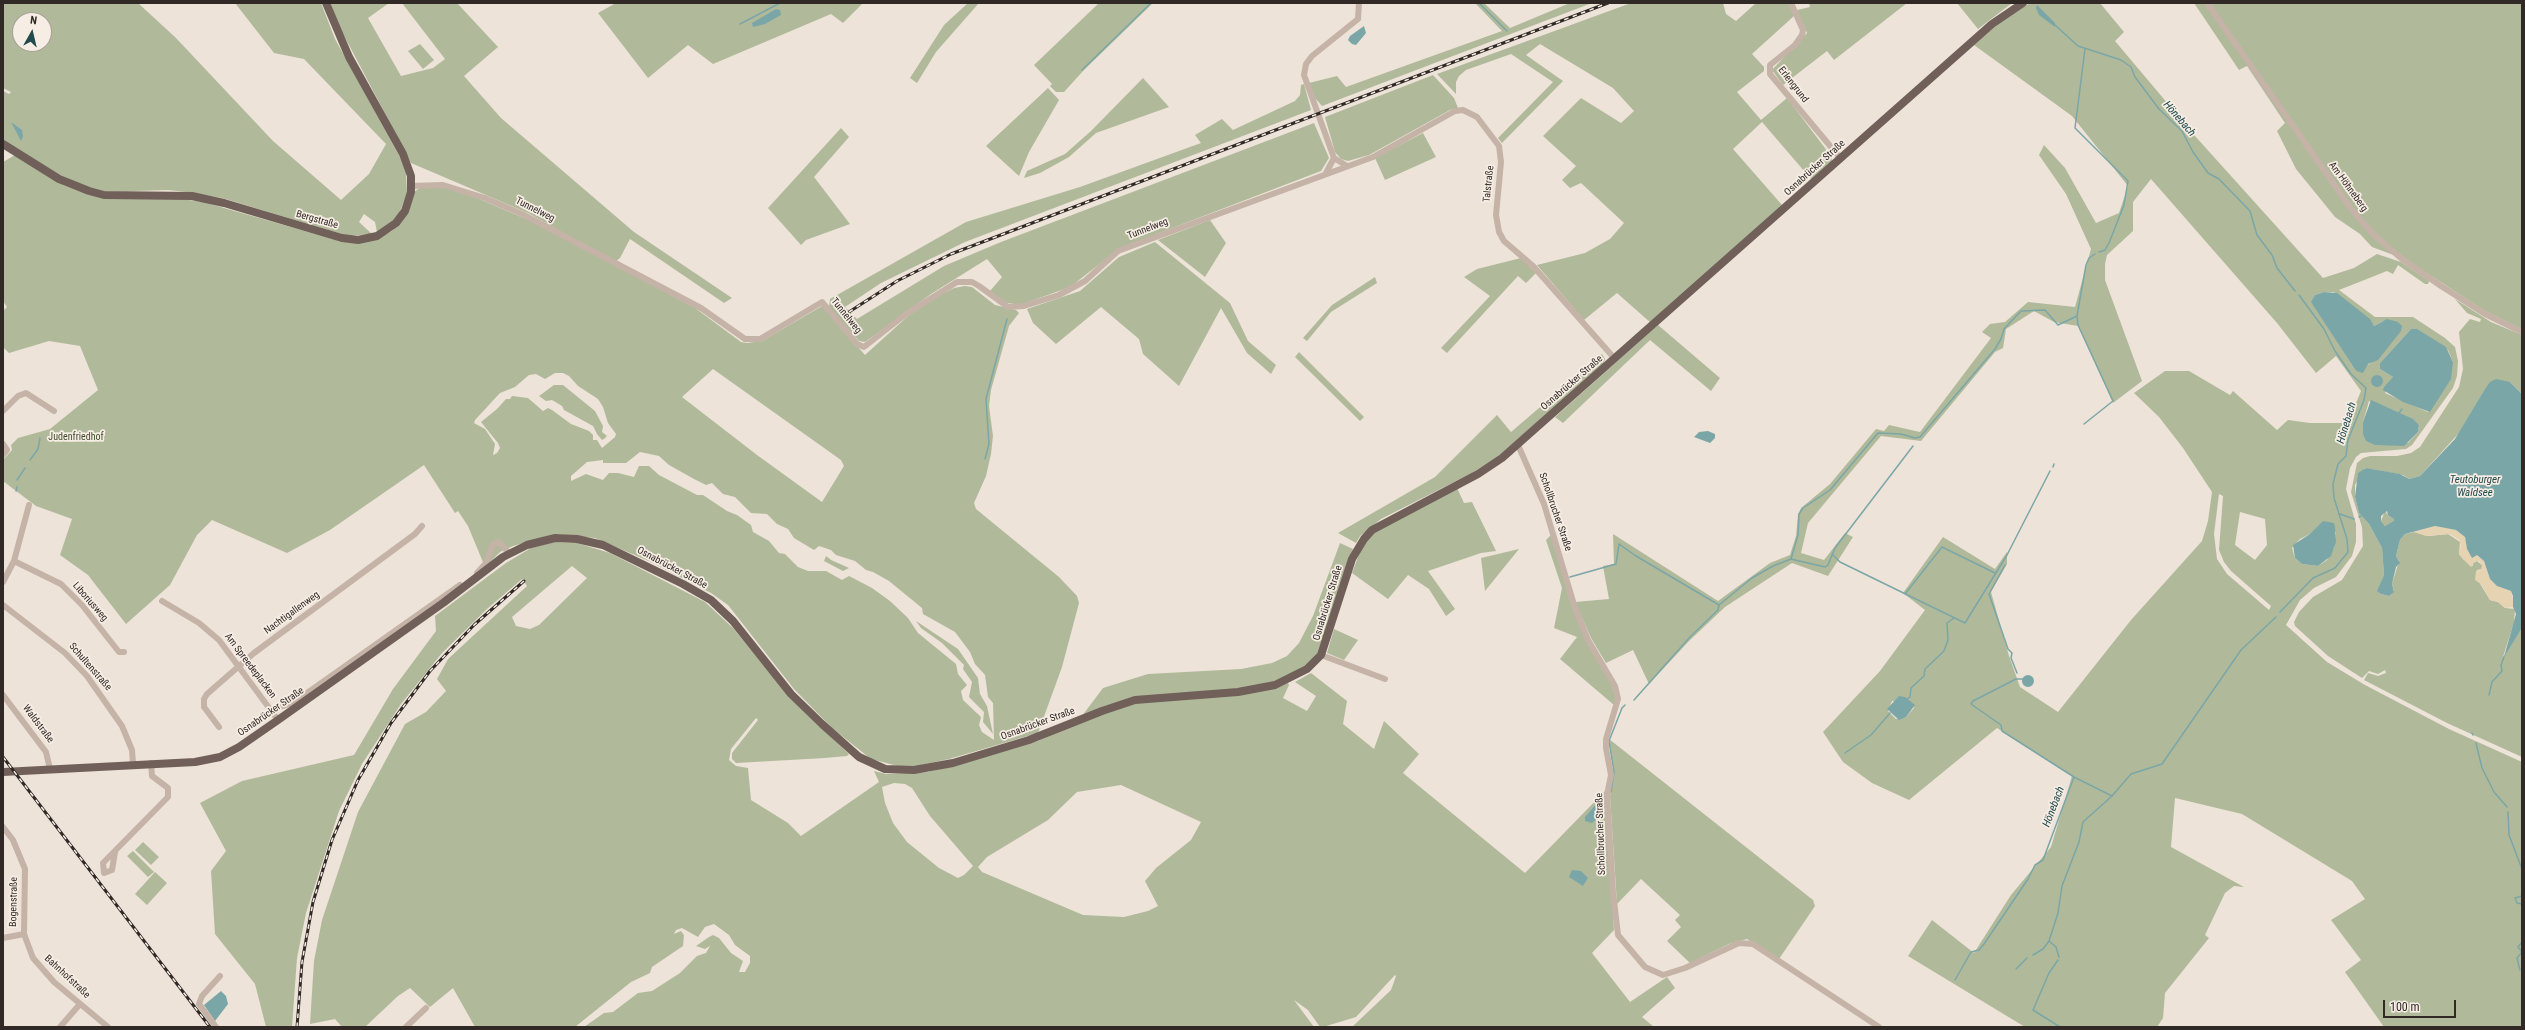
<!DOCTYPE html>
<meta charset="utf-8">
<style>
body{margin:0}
#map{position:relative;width:2525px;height:1030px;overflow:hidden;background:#ede3d8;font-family:"Roboto Condensed",sans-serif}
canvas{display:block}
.frame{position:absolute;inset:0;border:4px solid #312926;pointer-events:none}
.north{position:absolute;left:12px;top:12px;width:40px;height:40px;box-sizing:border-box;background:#f6ede4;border:1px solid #a79f98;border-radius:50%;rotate:8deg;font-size:11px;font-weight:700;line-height:16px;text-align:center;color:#312926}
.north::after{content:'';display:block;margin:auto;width:14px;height:18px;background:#214b4d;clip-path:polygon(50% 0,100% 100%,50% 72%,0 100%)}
.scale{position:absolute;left:2383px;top:1000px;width:73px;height:18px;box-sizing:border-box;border:2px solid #312926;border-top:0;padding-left:5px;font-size:12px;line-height:14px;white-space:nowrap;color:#312926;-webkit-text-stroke:3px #f6ede4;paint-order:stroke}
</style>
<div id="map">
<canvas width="2525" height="1030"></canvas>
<div class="frame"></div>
<div class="north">N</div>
<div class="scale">100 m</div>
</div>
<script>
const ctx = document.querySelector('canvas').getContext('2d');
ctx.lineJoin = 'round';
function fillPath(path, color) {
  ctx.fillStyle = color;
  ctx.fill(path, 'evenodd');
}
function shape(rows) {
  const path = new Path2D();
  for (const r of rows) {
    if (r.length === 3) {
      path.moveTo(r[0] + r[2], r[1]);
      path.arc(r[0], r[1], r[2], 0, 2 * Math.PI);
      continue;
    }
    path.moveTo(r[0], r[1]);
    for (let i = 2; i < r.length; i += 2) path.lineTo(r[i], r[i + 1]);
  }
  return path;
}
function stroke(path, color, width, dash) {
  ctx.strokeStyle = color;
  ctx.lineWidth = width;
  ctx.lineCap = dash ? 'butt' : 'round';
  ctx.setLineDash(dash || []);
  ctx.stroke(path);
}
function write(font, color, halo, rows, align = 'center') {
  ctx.font = font + ' "Roboto Condensed",sans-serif';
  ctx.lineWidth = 3.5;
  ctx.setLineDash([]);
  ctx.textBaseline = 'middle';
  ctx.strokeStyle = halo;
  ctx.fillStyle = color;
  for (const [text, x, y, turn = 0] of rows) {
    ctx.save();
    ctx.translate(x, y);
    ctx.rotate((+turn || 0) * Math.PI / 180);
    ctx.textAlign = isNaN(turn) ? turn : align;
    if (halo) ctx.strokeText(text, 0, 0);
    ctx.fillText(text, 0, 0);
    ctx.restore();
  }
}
fillPath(shape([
 [3,3,138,3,176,38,273,141,341,200,369,174,386,144,304,59,274,53,235,3,321,3,335,39,402,161,406,173,407,193,399,214,390,224,377,232,375,222,364,214,359,222,372,234,348,236,222,198,195,193,168,190,102,192,78,186,3,141,3,91,9,94,11,92,3,88],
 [20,20,44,20,44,44,20,44],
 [330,3,389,3,368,18,401,76,433,68,445,59,402,3,457,3,498,47,464,76,501,118,634,232,732,298,724,303,630,239,620,258,615,262,528,213,411,163,338,24],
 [616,3,863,3,843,23,831,14,713,64,688,45,648,78,598,13],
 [968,3,979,3,936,52,917,83,910,78,944,25],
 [1099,3,1153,3,1083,71,1064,92,1056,92,1050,86,1052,84,1034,65],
 [1475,3,1484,3,1510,28,1570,3,1592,3,1322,106,1315,98,1309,83,1337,76,1346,87,1502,31],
 [1631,3,1723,3,1726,14,1736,21,1756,3,1788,3,1794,16,1752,54,1764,67,1764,71,1737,92,1761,120,1787,98,1831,156,1832,161,1811,179,1762,122,1733,149,1782,205,1651,323,1617,293,1584,320,1537,265,1585,253,1610,239,1624,223,1581,183,1570,188,1562,180,1576,166,1543,136,1581,98,1621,123,1634,111,1613,88,1540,44,1526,55,1563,81,1502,143,1498,138,1553,82,1511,54,1466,70,1459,76,1456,82,1456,94,1437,74],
 [1809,3,1907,3,1834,60,1827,51,1783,85,1772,70,1807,33,1797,10,1810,7],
 [1957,3,2012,3,1978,29],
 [2030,3,2100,3,2124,32,2115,41,2195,136,2323,278,2354,268,2377,254,2401,262,2429,281,2428,284,2425,284,2398,265,2393,274,2387,271,2339,290,2375,317,2413,317,2445,338,2455,347,2458,361,2457,376,2453,388,2412,445,2406,449,2361,453,2356,457,2350,468,2346,489,2356,524,2356,542,2352,556,2336,577,2314,588,2300,600,2286,625,2327,662,2365,685,2449,729,2522,762,2522,1027,2384,1027,2345,972,2361,960,2331,920,2365,899,2352,881,2242,814,2175,798,2171,847,2244,887,2234,886,2225,893,2205,935,2209,938,2165,993,2163,1018,2157,1027,2025,1027,1908,956,1932,920,1974,953,2011,895,2051,847,2072,776,1997,728,1909,800,1872,783,1843,762,1823,732,1880,671,1925,610,1903,593,1943,537,1995,569,2007,552,2007,564,1991,592,2009,656,2020,687,2058,712,2131,620,2202,541,2208,521,2212,492,2183,448,2159,417,2134,393,2165,371,2189,371,2230,395,2233,391,2277,430,2288,420,2310,423,2348,423,2361,391,2336,356,2316,373,2277,323,2151,179,2133,202,2133,231,2107,255,2105,264,2105,280,2142,381,2113,403,2078,326,2054,322,2034,311,2006,329,2003,348,1995,352,1921,441,1881,436,1808,523,1801,553,1824,560,1845,533,1853,537,1828,576,1792,563,1725,607,1689,641,1649,684,1633,650,1606,663,1591,638,1575,602,1609,599,1603,566,1614,564,1613,534,1718,601,1770,563,1790,555,1796,536,1798,515,1801,508,1830,484,1876,429,1884,431,1889,425,1920,432,1991,338,1982,332,1990,324,2005,322,2028,302,2075,307,2091,249,2066,194,2039,155,2044,145,2065,168,2096,223,2119,213,2128,186,2072,116,1974,45,1998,24],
 [2324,292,2334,292,2374,326,2383,321,2394,322,2371,363,2356,371,2312,302,2315,295],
 [2411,329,2448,350,2453,362,2428,412,2385,393,2393,377,2380,369,2380,363],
 [2369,401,2419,425,2418,432,2408,443,2363,422],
 [2219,494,2223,496,2219,550,2224,562,2231,571,2271,606,2269,610,2227,574,2217,559,2214,534],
 [2240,512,2265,519,2267,545,2255,560,2235,545],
 [2336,532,2334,548,2327,560,2318,566,2302,564,2295,558,2292,548,2300,539,2310,534],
 [1892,701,1912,703,1914,708,1906,717,1896,719,1888,711],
 [2194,3,2522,3,2522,329,2485,311,2407,260,2372,247,2360,234,2335,217,2296,169,2277,131,2285,123,2247,66,2239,70],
 [420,44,434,60,423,69,408,51],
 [1433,75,1454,98,1458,108,1450,110,1369,155,1348,161,1341,159,1335,152,1325,117],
 [1143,78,1169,107,1096,133,1069,157,1040,173,1024,178,1027,171,1065,154,1091,131],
 [1304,84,1311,110,965,242,881,283,845,307,857,319,944,266,1001,242,1314,123,1329,158,1321,171,1120,248,1070,287,1020,305,1002,302,990,291,1002,277,987,259,931,294,865,342,859,341,829,308,830,299,966,222,1080,187,1201,143,1195,135,1222,119,1233,130,1295,101,1300,95,1301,85],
 [1048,88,1059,100,1029,152,1019,176,986,146],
 [841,128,849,137,814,177,850,224,806,240,801,245,768,208],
 [1423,133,1436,157,1385,180,1375,158],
 [15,155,63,185,89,195,174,198,203,202,333,239,374,240,392,231,406,215,414,192,421,187,430,186,456,189,540,225,695,308,741,342,747,343,762,341,822,306,865,355,908,316,934,298,954,288,965,286,972,287,995,305,1016,310,1019,313,1009,326,991,390,989,406,993,436,991,454,986,476,974,503,976,509,1059,577,1077,596,1079,603,1062,667,1038,733,949,759,917,766,898,766,871,759,832,728,794,689,728,605,711,593,651,562,595,538,554,534,513,546,500,552,485,567,468,526,458,511,455,513,424,465,330,530,287,553,212,520,197,535,170,585,126,624,88,575,60,555,72,519,36,506,3,481,3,460,12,450,11,445,18,438,50,429,98,390,80,346,49,341,9,353,3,347,3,311,7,307,3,301,3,162],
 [713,369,841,460,844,466,822,502,757,455,682,397],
 [555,373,563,373,569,376,578,386,598,399,603,407,608,423,616,434,615,437,602,448,597,440,593,440,593,435,589,431,571,424,552,410,548,408,543,411,528,398,512,396,510,399,506,399,497,409,481,422,498,443,500,448,497,453,493,455,495,444,485,429,474,423,475,420,500,393,515,387,529,375,536,374,545,379],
 [640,452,659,456,669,465,694,479,706,485,712,483,723,494,735,497,751,513,767,514,777,524,788,529,794,538,814,550,819,546,831,550,836,555,855,561,866,570,873,572,889,581,922,608,923,614,955,632,970,652,975,664,985,675,988,697,993,703,994,740,982,732,979,725,981,717,963,700,961,691,967,685,958,674,956,664,918,633,908,618,890,601,872,588,849,576,842,580,826,571,808,571,798,567,785,554,779,553,769,541,753,532,751,525,737,515,727,511,703,495,697,495,659,475,649,466,639,466,634,477,618,473,609,473,603,480,586,474,571,481,571,476,587,462,603,460,603,463,626,463],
 [1210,220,1226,243,1205,277,1158,240],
 [1155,242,1230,303,1248,341,1276,365,1271,374,1247,353,1221,308,1179,386,1143,354,1139,339,1101,307,1056,344,1033,323,1027,309,1080,291,1119,257],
 [1521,258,1536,273,1526,283,1518,276,1447,353,1441,348,1490,296,1464,277,1477,269],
 [1375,277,1377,283,1331,312,1307,341,1303,338,1332,305],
 [2455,299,2491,322,2522,335,2522,394,2510,382,2488,387,2483,392,2459,433,2420,476,2409,479,2403,475,2365,468,2355,485,2355,497,2359,513,2369,524,2382,548,2384,575,2378,590,2381,594,2389,596,2394,591,2392,584,2399,561,2396,556,2400,540,2405,534,2414,532,2429,536,2448,534,2460,542,2459,554,2463,559,2473,566,2473,563,2477,561,2482,565,2482,569,2477,570,2479,582,2490,600,2498,602,2505,608,2515,609,2514,622,2503,657,2522,628,2522,757,2447,723,2364,680,2368,673,2378,676,2386,673,2385,670,2378,674,2369,671,2362,678,2328,656,2295,626,2294,622,2299,612,2313,597,2342,580,2363,546,2362,527,2351,492,2357,463,2363,458,2370,456,2397,456,2411,453,2420,447,2459,387,2463,369,2459,332,2470,319,2480,322,2481,319,2467,313],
 [1658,325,1720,378,1711,391,1650,340,1563,423,1555,417],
 [1299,352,1364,417,1360,421,1295,357],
 [1602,354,1605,359,1603,365,1497,457,1472,473,1381,519,1360,536,1356,543,1338,533,1435,477,1497,415,1511,432],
 [554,385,563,385,595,411,603,426,602,432,607,436,604,439,602,440,597,434,593,426,564,410,562,406,552,400,546,401,539,396],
 [1457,488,1464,503,1472,502,1496,551,1481,553,1428,571,1455,609,1446,616,1429,589,1408,575,1388,599,1352,573,1361,549,1370,536,1383,525],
 [2385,511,2388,515,2395,519,2393,523,2385,526,2381,521],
 [1551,535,1572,607,1612,686,1616,699,1614,705,1560,659,1577,637,1554,628,1562,588,1546,540],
 [554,542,577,543,610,553,705,602,733,628,791,699,849,754,847,756,825,758,736,763,732,759,732,753,758,720,756,718,731,749,729,760,736,766,748,768,751,800,788,823,801,836,879,782,874,771,886,774,928,772,1038,741,1076,724,1103,688,1148,674,1241,669,1272,663,1287,656,1299,643,1313,616,1340,543,1353,549,1318,654,1306,666,1284,677,1289,685,1283,698,1307,711,1316,696,1295,682,1311,673,1347,701,1343,724,1374,749,1384,721,1419,754,1403,773,1525,873,1606,790,1614,930,1592,953,1630,1002,1667,977,1675,988,1642,1017,1654,1027,1352,1027,1391,990,1396,976,1390,970,1395,975,1356,1017,1323,1027,1320,1027,1308,1010,1294,1000,1314,1027,584,1027,604,1013,613,1012,638,993,652,991,680,973,697,956,706,953,710,946,705,949,696,946,709,937,713,935,719,938,731,953,743,961,739,972,745,972,750,963,750,956,735,945,729,935,714,924,705,927,698,937,682,928,676,930,674,934,681,931,684,935,683,946,652,967,650,973,631,982,575,1027,475,1027,453,988,430,1007,410,988,398,996,365,1027,342,1027,335,1019,310,1024,314,961,322,920,358,812,405,724,426,712,446,691,437,679,448,659,527,586,522,579,487,609,442,653,401,704,362,764,339,811,306,913,297,958,292,1027,266,1027,255,984,215,934,211,871,226,851,200,803,242,781,354,755,393,689,436,631,435,616,506,563,531,548],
 [572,566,587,578,539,625,530,629,516,626,512,617],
 [894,783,905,784,912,788,930,816,973,866,964,875,958,878,939,868,907,842,893,823,885,803,882,787],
 [1121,785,1201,822,1191,840,1156,868,1145,881,1158,906,1148,911,1124,917,1083,915,982,872,978,867,987,857,1048,820,1077,792],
 [1519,549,1485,591,1481,558],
 [826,556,831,560,849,568,843,571,824,561],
 [916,621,958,649,978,678,980,694,987,706,993,734,983,722,984,712,969,697,972,682,963,669,964,665,942,643,921,628],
 [1334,629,1358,640,1344,660,1327,653],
 [1609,739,1813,900,1815,906,1779,959,1747,939,1729,944,1690,963,1667,941,1681,927,1675,920,1680,915,1641,879,1617,904,1610,796,1614,775],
 [143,842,159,857,151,865,135,850],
 [133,851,154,872,148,877,127,856],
 [155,872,167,883,147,905,135,894]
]), '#b0ba9a');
fillPath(shape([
 [2435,526,2456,530,2465,537,2467,549,2472,555,2477,555,2484,561,2490,579,2497,586,2511,591,2514,603,2513,607,2505,608,2498,602,2490,600,2481,584,2475,580,2476,571,2481,570,2482,565,2479,561,2475,561,2471,567,2463,559,2459,554,2461,545,2459,540,2450,534,2426,536,2414,532]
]), '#e6d3b2');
fillPath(shape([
 [2037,5,2055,23,2055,27,2039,15,2036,8],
 [776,9,780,10,781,15,765,24,753,27,752,23],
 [1364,26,1366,33,1356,45,1352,44,1348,40,1350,36],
 [11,122,22,130,23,136,21,141],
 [2324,292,2337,293,2370,319,2374,326,2387,319,2398,322,2402,326,2401,331,2378,360,2368,364,2363,373,2356,371,2311,302,2315,295],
 [2411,329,2417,329,2446,347,2453,362,2451,379,2430,412,2403,402,2383,390,2384,387,2393,377,2380,369,2380,363],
 [2377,381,6],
 [2496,379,2510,382,2522,394,2522,628,2504,657,2516,614,2513,607,2513,596,2511,591,2497,586,2490,579,2484,561,2477,555,2472,558,2467,549,2465,537,2456,530,2435,526,2405,534,2400,540,2396,556,2400,563,2396,567,2392,584,2394,592,2389,596,2381,594,2377,591,2384,575,2382,548,2369,524,2359,513,2355,497,2358,473,2366,468,2400,474,2409,479,2420,476,2455,439,2483,392,2490,382],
 [2387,511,2388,515,2394,519,2394,521,2385,526,2381,521,2381,516],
 [2371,400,2413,419,2419,425,2418,432,2404,446,2375,445,2366,441,2363,434,2363,422],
 [1708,431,1715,434,1715,438,1710,443,1694,437,1699,432],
 [2323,521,2334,523,2335,527,2336,542,2331,556,2318,566,2302,564,2295,558,2293,545,2310,534],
 [2028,681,6],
 [1899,696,1905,697,1915,705,1906,717,1899,720,1887,709],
 [1598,802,1600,802,1604,806,1603,812,1592,823,1585,821,1585,817],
 [1572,870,1581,871,1588,878,1583,886,1569,877],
 [221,991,226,996,228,1004,215,1021,204,1005]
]), '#7ba6a7');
stroke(shape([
 [1479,3,1507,31],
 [740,24,780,3],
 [2055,25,2078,46,2121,60,2131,67,2135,77,2159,109,2182,131,2193,152,2208,173,2219,179,2250,211,2257,235,2272,255,2277,268,2295,291],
 [2085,49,2075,128,2128,181,2124,205,2109,243,2105,250,2099,252],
 [1082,70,1151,3],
 [2077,316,2078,325,2113,401,2084,424],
 [2399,413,2402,409],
 [985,459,989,444,986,399,1007,319],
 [30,460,38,449,40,438],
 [2053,467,2054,464],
 [17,480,25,468],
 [16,491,17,487],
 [2340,514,2354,519],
 [2359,517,2361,516],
 [1832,554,1840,562,1965,623,2007,555,2050,471],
 [1791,559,1798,535,1799,514,1803,508,1830,490,1878,433,1901,434,1915,438,1920,437,1995,349,2001,339,2004,329,2021,311,2045,310,2058,325,2077,316,2086,265,2089,258,2095,254],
 [2005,565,1989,594,2008,649,2012,653,2011,658,2017,673],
 [1570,577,1616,564,1619,544,1636,556,1719,605],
 [1905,594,1942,547,1995,573],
 [2280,612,2313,578,2335,568,2348,552,2347,539,2334,498,2333,484,2338,464,2346,456,2348,440,2364,400,2366,388,2351,374,2335,351,2324,329,2299,295],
 [2023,679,2016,679,1973,701,1971,704,2001,725,2002,731,2074,777],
 [2489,695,2492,682,2502,671,2501,665,2504,657],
 [1907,699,1910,697,1911,688,1924,676,1925,669,1944,651,1948,640,1947,623,1954,618],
 [1634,700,1690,637,1718,610,1719,605,1752,578,1773,566,1791,559,1825,567,1828,565,1835,548,1913,446],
 [2472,733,2473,735],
 [2476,743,2482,768,2494,792,2507,807],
 [1845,753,1871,735,1890,713],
 [1611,792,1614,772,1609,741,1622,708,1625,705],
 [2508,812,2509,835,2522,869],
 [2522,896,2515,898,2517,903,2522,904],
 [2049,941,2056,947,2059,957],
 [2522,942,2518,947,2522,952],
 [2033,955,2043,949,2049,941,2058,913,2062,886,2079,842,2083,822,2112,796],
 [2058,960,2049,973,2033,1010,2060,1027],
 [2016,969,2027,958],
 [2520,970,2517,958,2522,952],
 [1955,980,1971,952,1979,950,1984,944,2028,879,2035,865,2043,860,2074,777,2112,796,2131,774,2162,764,2241,650,2276,617]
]), '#7ba6a7', 1.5);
stroke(shape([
 [1791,3,1803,30,1802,35,1795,45,1770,65,1770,74,1841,159],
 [2207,3,2352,210,2374,235,2402,259,2441,286,2485,314,2522,332],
 [1347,166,1334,158,1304,75,1306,64,1312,56,1358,19,1359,3],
 [1326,173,1334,158],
 [411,186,443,185,485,198,522,214,701,308,745,339,760,339,822,302,857,344,864,347,906,314,957,282,972,282,979,286,1008,307,1024,306,1059,295,1085,281,1118,251,1373,157,1455,111,1463,110,1477,117,1499,146,1501,162,1496,215,1499,232,1504,241,1533,266,1615,359],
 [3,411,18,396,26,393,54,411],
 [3,444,7,450,3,455],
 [1518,445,1544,504,1575,608,1588,640,1615,686,1618,699,1606,739,1606,748,1611,775,1607,795,1613,892,1618,935,1645,967,1663,975,1685,968,1739,943,1753,944,1879,1027],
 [14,561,61,584,82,605,119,652,124,652],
 [477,573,486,563,493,544,499,542,509,553],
 [3,582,14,561,29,505],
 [162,601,199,623,219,640,278,720],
 [3,605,65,653,87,676,122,726,132,750,133,764],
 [1321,655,1385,679],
 [3,695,46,752,50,769],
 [270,710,293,703,460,585],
 [219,727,204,707,204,699,207,694,254,653,415,534,422,526],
 [3,827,13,840,25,869,24,934,33,958,54,982,108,1027],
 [115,852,112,870,104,873,103,863,168,797,168,788,152,776,151,763],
 [3,938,24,934],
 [60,1027,80,1004],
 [216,1027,199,1004,202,996,220,976],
 [406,1027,426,1008]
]), '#c4b3a6', 6);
stroke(shape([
 [3,144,59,179,89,191,104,195,192,196,224,203,342,238,358,240,377,236,396,223,405,211,411,192,411,176,403,154,349,57,326,3],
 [3,772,195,762,220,757,239,747,278,720,443,603,503,557,527,545,555,538,577,539,603,545,683,584,711,600,733,621,791,694,822,724,859,757,885,769,914,770,953,763,1029,740,1102,711,1135,700,1238,692,1275,685,1307,669,1321,655,1352,559,1364,539,1372,530,1478,474,1502,458,1992,24,2023,3]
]), '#716059', 8);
const rail = shape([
 [849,312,897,281,951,254,1608,3],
 [3,757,210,1027],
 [297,1027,302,962,313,902,332,840,358,780,391,723,430,671,474,625,524,581]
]);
stroke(rail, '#312926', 3);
stroke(rail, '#f6ede4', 1.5, [4.5]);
write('10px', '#312926', '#f6ede4', [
 ["Erlengrund",1793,85,52],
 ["Osnabrücker Straße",1815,168,-42],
 ["Talstraße",1489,184,-84],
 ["Am Höhneberg",2348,187,54],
 ["Tunnelweg",535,210,27],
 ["Bergstraße",317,220,16],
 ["Tunnelweg",1148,229,-21],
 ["Tunnelweg",846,316,51],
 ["Osnabrücker Straße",1572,383,-41],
 ["Schollbrucher Straße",1555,512,71],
 ["Osnabrücker Straße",672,568,28],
 ["Liboriusweg",90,602,49],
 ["Osnabrücker Straße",1328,603,-73],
 ["Nachtigallenweg",292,613,-36],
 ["Am Spreedeplacken",250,666,53],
 ["Schultenstraße",90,667,49],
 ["Osnabrücker Straße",271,712,-35],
 ["Waldstraße",38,724,53],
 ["Osnabrücker Straße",1038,724,-20],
 ["Schollbrucher Straße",1601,834,-92],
 ["Bogenstraße",14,902,-89],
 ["Bahnhofstraße",67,977,43]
]);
write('10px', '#414c2d', '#f6ede4', [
 ["Judenfriedhof",76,437]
]);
write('italic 11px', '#214b4d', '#f6ede4', [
 ["Hönebach",2179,119,49],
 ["Hönebach",2347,423,-73],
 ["Teutoburger",2475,480],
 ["Waldsee",2475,493],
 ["Hönebach",2054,807,-69]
]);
</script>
